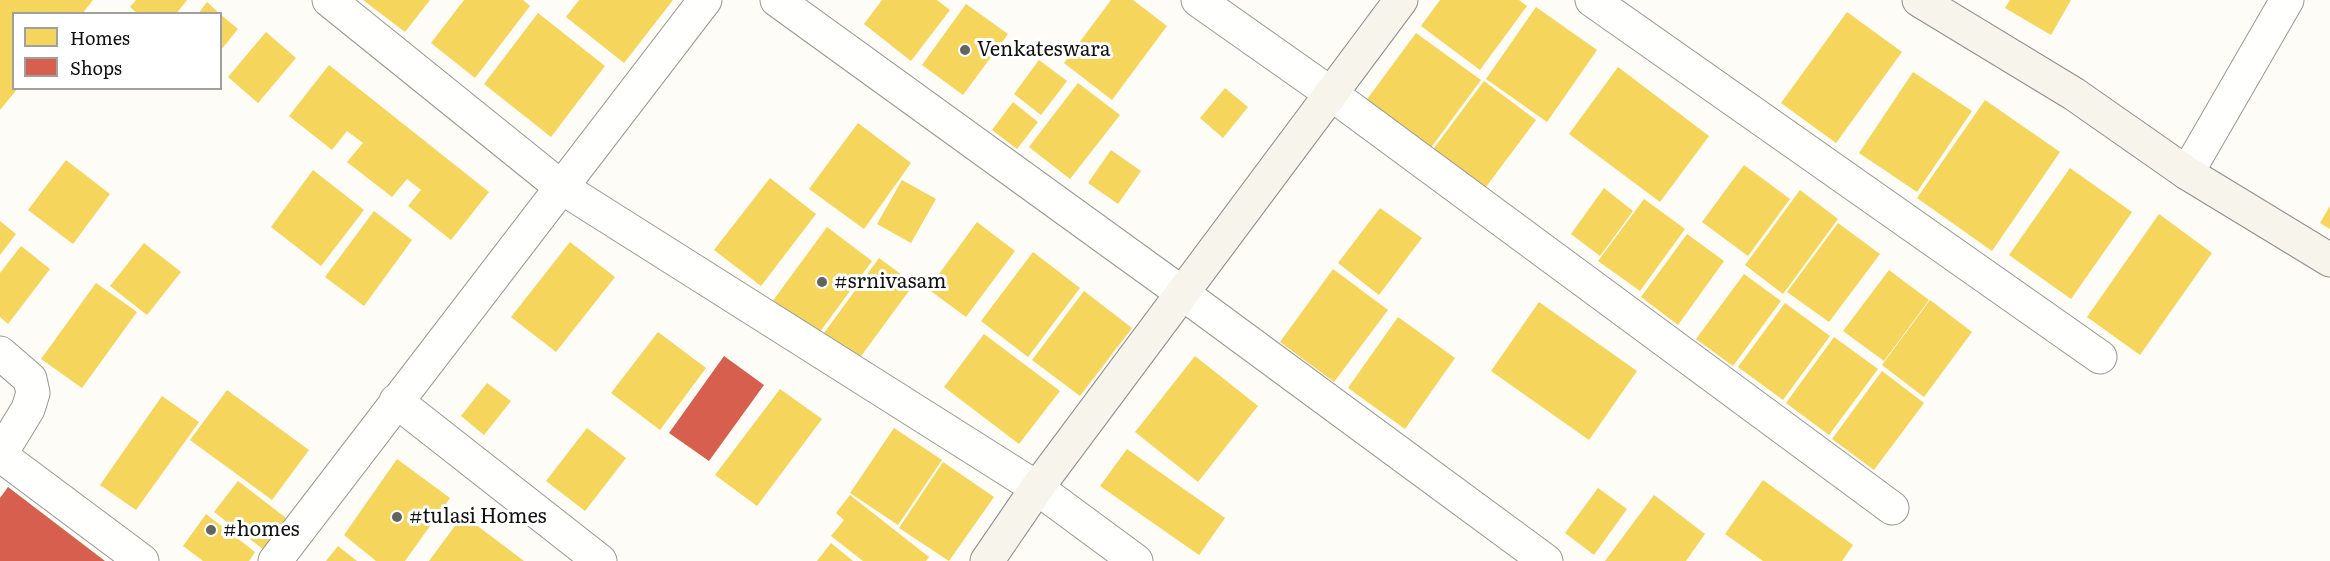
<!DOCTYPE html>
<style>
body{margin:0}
#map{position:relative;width:2330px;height:561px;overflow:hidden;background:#fdfcf7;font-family:Literata,serif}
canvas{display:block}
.legend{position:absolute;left:12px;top:12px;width:210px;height:78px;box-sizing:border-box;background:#fff;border:2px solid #a0a0a0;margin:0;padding:8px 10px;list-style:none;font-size:18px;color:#111}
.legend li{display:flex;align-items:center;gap:12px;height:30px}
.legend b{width:30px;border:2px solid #a0a0a0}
</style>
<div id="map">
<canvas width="2330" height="561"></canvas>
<ul class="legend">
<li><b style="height:16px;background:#f6d55c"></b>Homes</li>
<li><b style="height:16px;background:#d6604d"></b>Shops</li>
</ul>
</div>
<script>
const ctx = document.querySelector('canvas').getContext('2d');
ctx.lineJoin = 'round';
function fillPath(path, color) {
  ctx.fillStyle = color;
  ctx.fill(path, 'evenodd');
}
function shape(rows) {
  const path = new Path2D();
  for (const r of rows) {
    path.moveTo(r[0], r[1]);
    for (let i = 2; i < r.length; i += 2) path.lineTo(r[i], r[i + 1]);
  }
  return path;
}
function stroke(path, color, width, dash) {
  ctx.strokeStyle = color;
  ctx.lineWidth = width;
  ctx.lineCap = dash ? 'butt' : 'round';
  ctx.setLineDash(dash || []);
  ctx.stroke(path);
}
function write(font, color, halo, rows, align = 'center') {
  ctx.font = font + ' Literata,serif';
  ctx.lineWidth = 6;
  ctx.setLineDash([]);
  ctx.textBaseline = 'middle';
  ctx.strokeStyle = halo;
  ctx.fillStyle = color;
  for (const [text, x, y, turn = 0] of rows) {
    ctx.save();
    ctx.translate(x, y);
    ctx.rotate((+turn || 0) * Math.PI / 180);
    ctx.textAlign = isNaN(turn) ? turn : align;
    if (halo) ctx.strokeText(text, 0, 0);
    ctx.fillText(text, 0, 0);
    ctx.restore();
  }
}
fillPath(shape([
 [0,0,93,0,82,14,14,14,14,88,18,88,0,110],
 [136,0,187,0,176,14,138,14,130,7],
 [363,0,430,0,405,32],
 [464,0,523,0,530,6,475,78,431,43],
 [579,0,673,0,624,63,566,17],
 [882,0,937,0,950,10,911,61,864,24],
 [1111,0,1133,0,1167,26,1112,100,1064,63],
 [1440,0,1519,0,1527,6,1480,70,1421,26],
 [2010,0,2071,0,2051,35,2005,8],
 [207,2,220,14,198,14],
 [966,4,1008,34,963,95,922,65],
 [1536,7,1597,50,1547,122,1486,79],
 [1847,12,1902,52,1836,143,1781,103],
 [538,13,605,66,551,137,484,84],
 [220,14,238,29,220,51],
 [266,32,296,58,258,103,228,77],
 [1416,33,1481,80,1430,149,1365,102],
 [1039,60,1067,81,1041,115,1014,94],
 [329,65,489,192,451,240,408,206,421,190,407,179,392,197,347,162,363,143,347,131,332,150,289,116],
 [1618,67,1709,136,1660,202,1569,134],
 [1913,72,1972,111,1917,192,1859,153],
 [1484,81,1536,120,1483,191,1431,152],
 [1078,83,1120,115,1070,179,1029,147],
 [1225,88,1248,107,1223,138,1200,118],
 [1985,100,2060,152,1992,251,1917,198],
 [1013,102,1038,122,1017,149,992,130],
 [858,123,911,163,864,229,809,189],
 [1111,150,1141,171,1118,204,1088,183],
 [66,160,110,194,73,244,28,210],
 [1744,165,1790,199,1748,256,1702,222],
 [2070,168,2132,212,2071,299,2009,255],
 [313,170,364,210,321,266,271,227],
 [770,178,816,214,761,286,714,250],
 [902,180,936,199,911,243,877,224],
 [1604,188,1633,211,1600,256,1571,234],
 [1800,190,1838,219,1783,294,1745,265],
 [1644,199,1685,229,1640,291,1598,261],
 [2330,206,2330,229,2320,223],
 [1380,208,1422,238,1379,295,1338,263],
 [374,211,412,240,364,306,325,277],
 [2159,214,2212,253,2140,355,2087,317],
 [0,221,16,234,0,255],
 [977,222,1015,251,966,317,928,289],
 [1838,223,1880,254,1829,322,1787,292],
 [827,227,872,261,817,336,772,302],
 [1687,234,1724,261,1678,325,1641,297],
 [570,242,615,277,556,352,511,317],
 [144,243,181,272,147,315,110,286],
 [21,246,50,269,8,324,0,317,0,273],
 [1033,252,1080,288,1028,357,981,321],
 [879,258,914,284,856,363,821,337],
 [1333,269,1388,310,1334,382,1280,342],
 [1889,270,1929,300,1884,361,1843,331],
 [1744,274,1781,301,1733,366,1696,339],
 [96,283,137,312,82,388,41,359],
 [1084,291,1132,328,1080,396,1032,360],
 [1930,300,1972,332,1924,397,1882,365],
 [1539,302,1637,371,1589,440,1491,371],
 [1785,303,1830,336,1783,400,1738,367],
 [1398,317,1455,358,1405,429,1348,388],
 [658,332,706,368,660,430,611,393],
 [984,334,1060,391,1019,444,944,387],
 [1834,337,1878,369,1829,435,1786,403],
 [1195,356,1258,406,1198,482,1135,432],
 [1882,371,1924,403,1874,470,1832,439],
 [487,383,511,401,484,435,461,416],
 [780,389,822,419,757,506,715,475],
 [227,390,309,450,272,500,190,440],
 [162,396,199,422,136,510,100,485],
 [587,428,626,458,585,511,546,481],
 [894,428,942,460,898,525,850,493],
 [1127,449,1225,518,1199,555,1100,486],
 [397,459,450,498,405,561,376,561,344,535],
 [943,462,994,497,949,561,899,528],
 [1763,480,1853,545,1842,561,1763,561,1725,534],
 [238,481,286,518,263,549,214,512],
 [1598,488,1627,509,1594,555,1565,533],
 [850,495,929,557,926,561,863,561,831,536,844,520,836,513],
 [1654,495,1705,534,1686,561,1605,561],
 [206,514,255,552,249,561,203,561,183,546],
 [463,515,524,561,429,561],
 [831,543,853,561,817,561],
 [338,546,357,561,326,561]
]), '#f6d55c');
fillPath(shape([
 [724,356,764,385,709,461,669,433],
 [8,487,105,561,0,561,0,498]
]), '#d6604d');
const street = shape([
 [329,0,561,187,1037,488,1136,561],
 [777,0,1182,293,1546,561],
 [1198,0,1330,93,1892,508],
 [1592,0,2100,357],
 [2187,173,2287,0],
 [0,353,30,379,33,393,28,409,0,455,142,561],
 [396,401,600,561],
 [275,561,705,0]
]);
const secondary = shape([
 [1919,0,2074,94,2187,173,2330,260],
 [987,561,1037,488,1401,0]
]);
stroke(street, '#979795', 35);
stroke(secondary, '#8e8d8b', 35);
stroke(street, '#fffffe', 33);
stroke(secondary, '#f6f4eb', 33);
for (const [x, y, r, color] of [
 [965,50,6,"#646362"],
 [822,282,6,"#646362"],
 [397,517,6,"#646362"],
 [211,530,6,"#646362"]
]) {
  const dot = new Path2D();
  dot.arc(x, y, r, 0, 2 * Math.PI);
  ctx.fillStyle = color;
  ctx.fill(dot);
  stroke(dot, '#fff', 2);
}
write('20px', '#111', '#fff', [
 ["Venkateswara",977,50],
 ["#srnivasam",834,282],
 ["#tulasi Homes",409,517],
 ["#homes",223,530]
], 'left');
</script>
